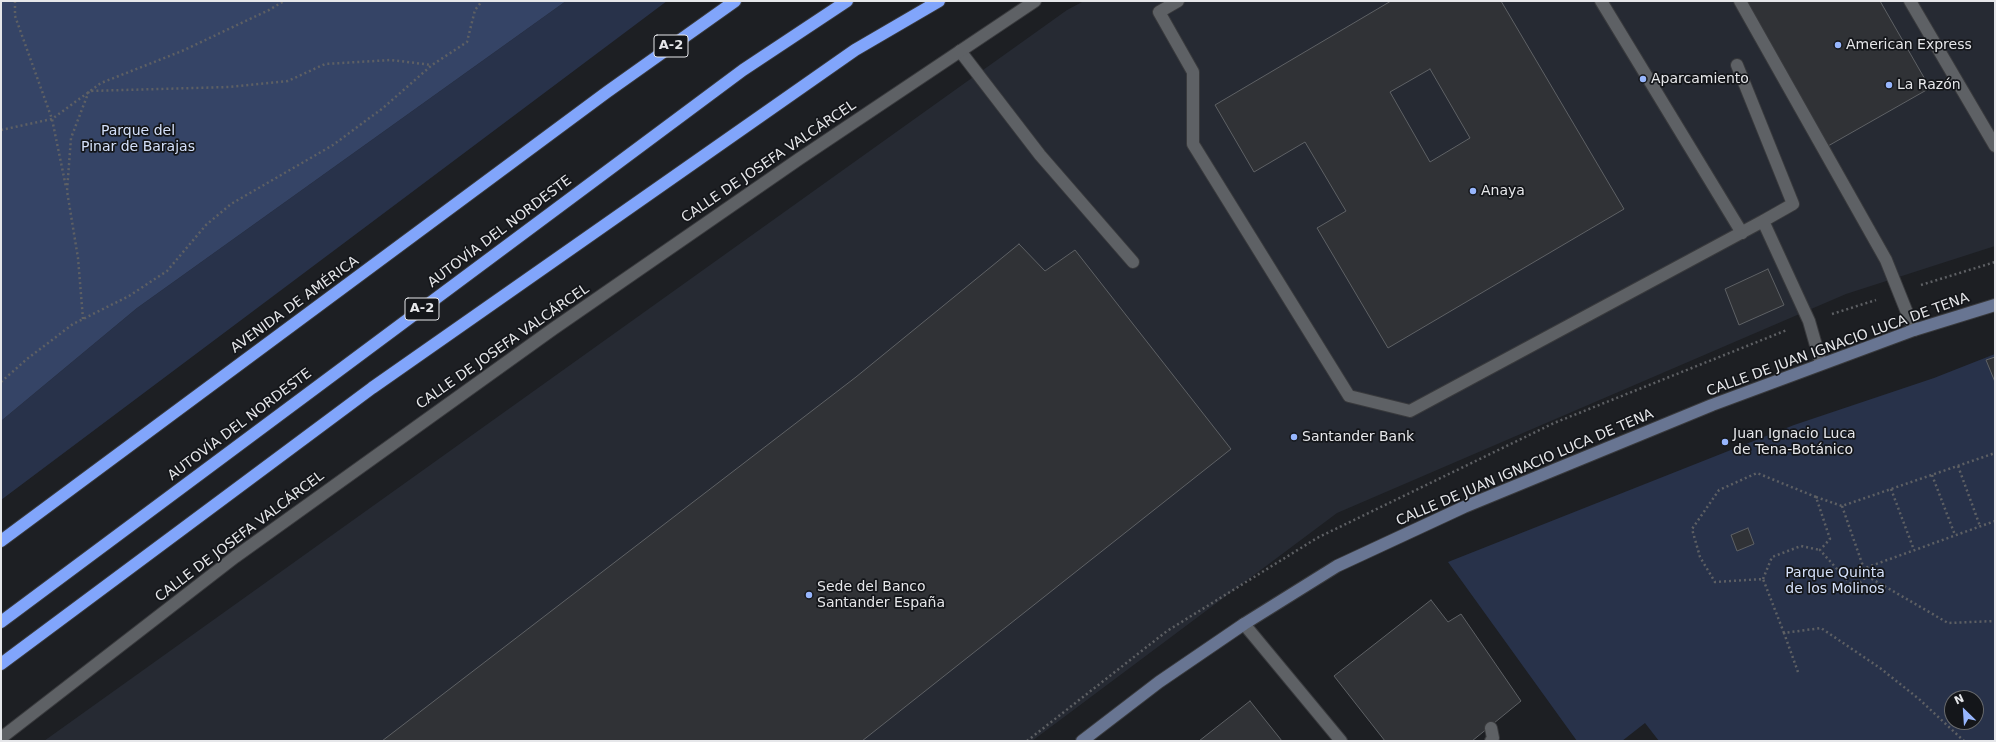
<!DOCTYPE html>
<meta charset="utf-8">
<style>
body{margin:0}
#map{position:relative;width:1996px;height:742px;overflow:hidden;background:#1d1f23;font-family:"DejaVu Sans",sans-serif}
canvas{display:block}
.frame{position:absolute;inset:0;border:2px solid #e6e7ea;pointer-events:none}
.north{position:absolute;left:1944px;top:690px;width:40px;height:40px;box-sizing:border-box;background:#14161a;border:1px solid #686a6d;border-radius:50%;rotate:335deg;font-size:11px;font-weight:700;line-height:16px;text-align:center;color:#e6e7ea}
.north::after{content:'';display:block;margin:auto;width:14px;height:18px;background:#97b6fd;clip-path:polygon(50% 0,100% 100%,50% 72%,0 100%)}
</style>
<div id="map">
<canvas width="1996" height="742"></canvas>
<div class="frame"></div>
<div class="north">N</div>
</div>
<script>
const ctx = document.querySelector('canvas').getContext('2d');
ctx.lineJoin = 'round';
function fillPath(path, color) {
  ctx.fillStyle = color;
  ctx.fill(path, 'evenodd');
}
function shape(rows) {
  const path = new Path2D();
  for (const r of rows) {
    path.moveTo(r[0], r[1]);
    for (let i = 2; i < r.length; i += 2) path.lineTo(r[i], r[i + 1]);
  }
  return path;
}
function stroke(path, color, width, dash) {
  ctx.strokeStyle = color;
  ctx.lineWidth = width;
  ctx.lineCap = dash ? 'butt' : 'round';
  ctx.setLineDash(dash || []);
  ctx.stroke(path);
}
function write(font, color, halo, rows, align = 'center') {
  ctx.font = font + ' "DejaVu Sans",sans-serif';
  ctx.lineWidth = 3.5;
  ctx.setLineDash([]);
  ctx.textBaseline = 'middle';
  ctx.strokeStyle = halo;
  ctx.fillStyle = color;
  for (const [text, x, y, turn = 0] of rows) {
    ctx.save();
    ctx.translate(x, y);
    ctx.rotate((+turn || 0) * Math.PI / 180);
    ctx.textAlign = isNaN(turn) ? turn : align;
    if (halo) ctx.strokeText(text, 0, 0);
    ctx.fillText(text, 0, 0);
    ctx.restore();
  }
}
fillPath(shape([
 [1084,1,1995,1,1995,246,1846,294,1337,513,1032,741,44,741,1067,10]
]), '#262a33');
fillPath(shape([
 [566,1,667,1,1,500,1,421,137,308],
 [1995,354,1995,741,1659,741,1645,723,1622,741,1577,741,1448,562,1794,425,1934,378],
 [1952,698,1976,698,1976,722,1952,722]
]), '#28324a');
fillPath(shape([
 [1,1,566,1,137,308,1,421]
]), '#354466');
const building = shape([
 [1391,1,1501,1,1624,209,1388,348,1317,228,1346,211,1305,142,1254,172,1215,105,1391,1],
 [1430,69,1470,138,1430,162,1390,92,1430,69],
 [1746,1,1880,1,1930,88,1828,146,1746,1],
 [1019,244,1045,271,1075,250,1231,449,862,741,382,741,856,377,1019,244],
 [1768,269,1784,305,1739,325,1725,289,1768,269],
 [1995,357,1995,382,1986,360,1995,357],
 [1748,528,1754,544,1737,551,1731,535,1748,528],
 [1431,600,1448,622,1461,614,1521,701,1472,741,1385,741,1334,676,1431,600],
 [1250,701,1282,741,1199,741,1250,701]
]);
fillPath(building, '#303236');
stroke(building, '#5e6165', 1);
const lane = shape([
 [1178,1,1159,12,1193,72,1193,144,1349,396,1410,411,1763,221],
 [1601,1,1742,233],
 [1740,1,1886,260,1914,330],
 [1910,1,1995,146],
 [960,51,1040,155,1133,262],
 [1737,65,1793,204,1763,221,1809,321,1821,363],
 [1491,728,1493,738,1491,741]
]);
const street = shape([
 [1244,624,1341,741],
 [1,738,235,557,553,329,799,159,1035,1]
]);
const secondary = shape([
 [1082,741,1159,682,1244,624,1337,566,1464,507,1712,405,1914,330,1995,305]
]);
const highway = shape([
 [1,541,607,92,735,1],
 [1,622,743,70,847,1],
 [1,664,372,388,855,50,939,1]
]);
stroke(lane, '#393a3d', 14);
stroke(street, '#393a3d', 14);
stroke(secondary, '#393a3d', 14);
stroke(highway, '#393a3d', 14);
stroke(shape([
 [15,1,15,16,52,119,66,187],
 [1,130,52,119,101,83,182,51,269,10,284,1],
 [1921,285,1995,262],
 [1832,314,1876,300],
 [83,319,78,258,67,191,71,138,89,91,229,87,288,81,325,64,391,60,432,65],
 [1,382,27,359,73,324,129,296,167,271,206,225,231,204,333,145,383,108,432,65,467,42,475,10,482,1],
 [1958,466,1980,526],
 [1932,475,1955,535],
 [1891,489,1914,550],
 [1816,497,1842,506,1995,453],
 [1842,506,1864,569],
 [1843,576,1995,521],
 [1763,579,1772,557,1801,546,1820,550],
 [1784,633,1763,579,1715,582,1700,557,1692,529,1719,490,1757,473,1816,497,1830,539,1820,550,1854,588,1867,576,1948,623,1995,621],
 [1798,672,1784,633,1821,628,1880,668,1919,699,1964,741],
 [1027,741,1167,631,1317,538,1554,423,1787,330]
]), '#5e6064', 2.5, [2, 3]);
stroke(lane, '#5e6165', 12);
stroke(street, '#5e6165', 12);
stroke(secondary, '#687592', 12);
stroke(highway, '#81a5fb', 12);
for (const [x, y, r, color] of [
 [1838,45,4,"#97b6fd"],
 [1643,79,4,"#97b6fd"],
 [1889,85,4,"#97b6fd"],
 [1473,191,4,"#97b6fd"],
 [1294,437,4,"#97b6fd"],
 [1725,442,4,"#97b6fd"],
 [809,595,4,"#97b6fd"]
]) {
  const dot = new Path2D();
  dot.arc(x, y, r, 0, 2 * Math.PI);
  ctx.fillStyle = color;
  ctx.fill(dot);
  stroke(dot, '#14161a', 1.5);
}
for (const [x, y, w] of [
 [671,46,34],
 [422,309,34]
]) {
  const box = new Path2D();
  box.roundRect(x - w / 2, y - 11, w, 22, 3);
  ctx.fillStyle = '#14161a';
  ctx.fill(box);
  stroke(box, '#e6e7ea', 1);
}
write('bold 13px', '#e6e7ea', null, [
 ["A-2",671,46],
 ["A-2",422,309]
]);
write('14px', '#e6e7ea', '#14161a', [
 ["American Express",1846,45],
 ["Aparcamiento",1651,79],
 ["La Razón",1897,85],
 ["Anaya",1481,191],
 ["Juan Ignacio Luca",1733,434],
 ["de Tena-Botánico",1733,450],
 ["Santander Bank",1302,437],
 ["Sede del Banco",817,587],
 ["Santander España",817,603]
], 'left');
write('14px', '#d4e0f9', '#14161a', [
 ["Parque del",138,131],
 ["Pinar de Barajas",138,147],
 ["Parque Quinta",1835,573],
 ["de los Molinos",1835,589]
]);
write('14px', '#e6e7ea', '#14161a', [
 ["CALLE DE JOSEFA VALCÁRCEL",769,162,-34],
 ["AUTOVÍA DEL NORDESTE",500,232,-37],
 ["AVENIDA DE AMÉRICA",295,305,-36],
 ["CALLE DE JUAN IGNACIO LUCA DE TENA",1838,345,-20],
 ["CALLE DE JOSEFA VALCÁRCEL",503,347,-35],
 ["AUTOVÍA DEL NORDESTE",240,425,-37],
 ["CALLE DE JUAN IGNACIO LUCA DE TENA",1525,468,-23],
 ["CALLE DE JOSEFA VALCÁRCEL",240,537,-37]
]);
</script>
